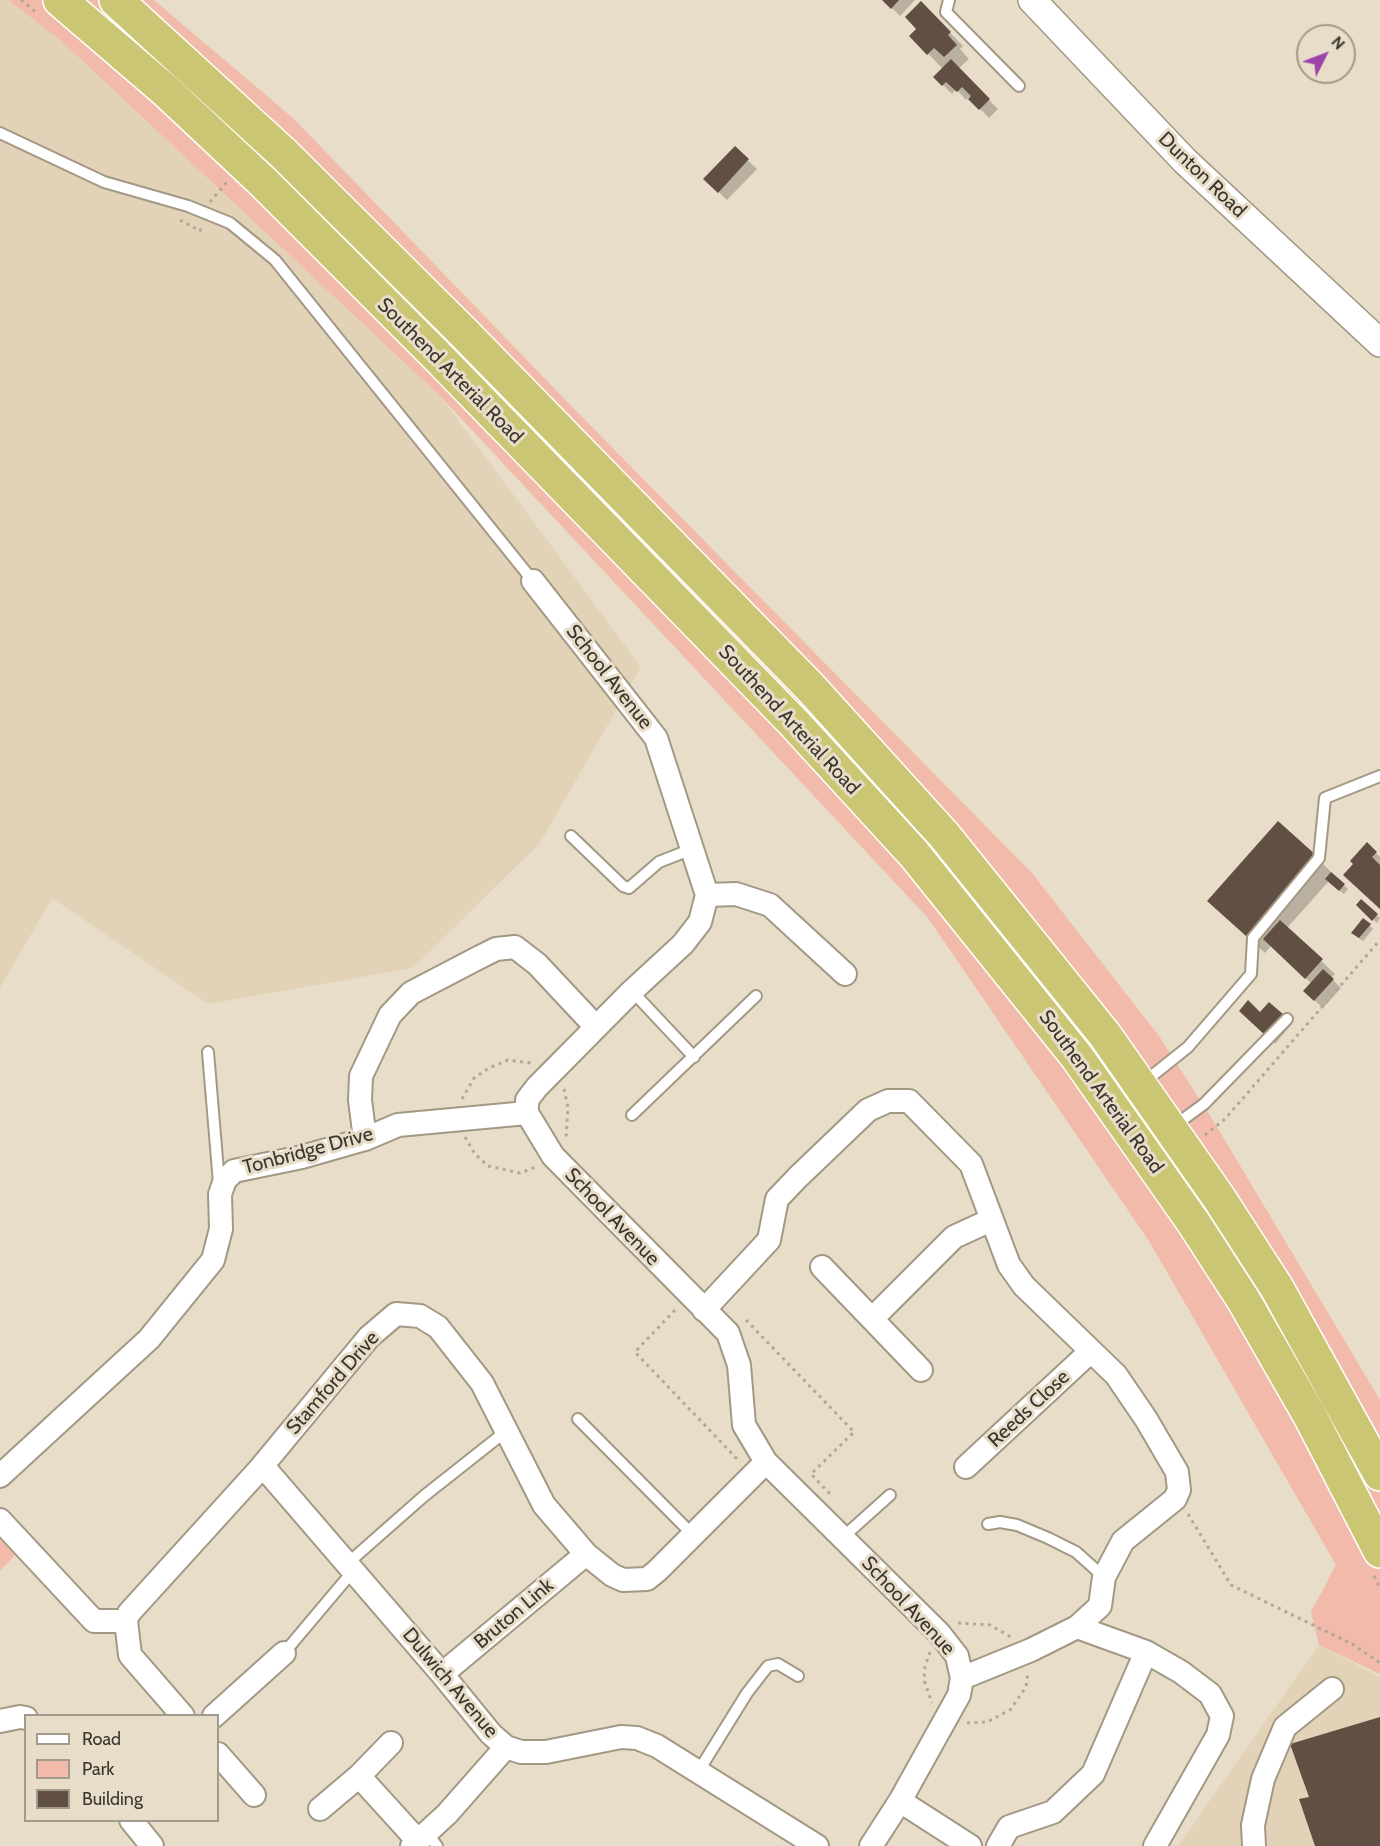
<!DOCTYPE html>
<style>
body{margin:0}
#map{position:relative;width:1380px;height:1846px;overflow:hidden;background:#e8ddc9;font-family:Cabin,sans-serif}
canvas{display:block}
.legend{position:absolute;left:24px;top:1714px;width:195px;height:108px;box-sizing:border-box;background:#e8ddc9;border:2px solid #a29a8b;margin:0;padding:8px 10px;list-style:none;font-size:18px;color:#3a362e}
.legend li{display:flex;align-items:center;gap:12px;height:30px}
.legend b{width:30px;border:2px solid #a29a8b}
.north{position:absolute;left:1296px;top:24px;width:60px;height:60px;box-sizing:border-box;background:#e8ddc9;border:2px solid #a29a8b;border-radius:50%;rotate:48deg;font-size:16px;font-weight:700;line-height:24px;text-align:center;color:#3a362e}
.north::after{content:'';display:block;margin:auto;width:21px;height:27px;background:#9f43ad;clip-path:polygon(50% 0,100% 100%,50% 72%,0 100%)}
</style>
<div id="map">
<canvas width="1380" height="1846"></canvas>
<ul class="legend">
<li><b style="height:8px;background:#fff"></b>Road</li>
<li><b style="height:16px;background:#f2baab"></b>Park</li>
<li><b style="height:16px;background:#604f42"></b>Building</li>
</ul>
<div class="north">N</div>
</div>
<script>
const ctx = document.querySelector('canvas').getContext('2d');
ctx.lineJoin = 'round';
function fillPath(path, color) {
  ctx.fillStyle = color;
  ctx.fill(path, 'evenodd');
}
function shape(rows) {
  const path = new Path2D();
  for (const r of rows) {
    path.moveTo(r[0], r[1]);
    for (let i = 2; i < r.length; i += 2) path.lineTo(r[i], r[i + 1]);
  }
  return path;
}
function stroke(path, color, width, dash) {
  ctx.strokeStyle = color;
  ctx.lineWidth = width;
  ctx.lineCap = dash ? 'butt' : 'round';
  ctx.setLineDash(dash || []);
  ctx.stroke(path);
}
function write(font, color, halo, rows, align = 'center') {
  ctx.font = font + ' Cabin,sans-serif';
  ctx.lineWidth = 6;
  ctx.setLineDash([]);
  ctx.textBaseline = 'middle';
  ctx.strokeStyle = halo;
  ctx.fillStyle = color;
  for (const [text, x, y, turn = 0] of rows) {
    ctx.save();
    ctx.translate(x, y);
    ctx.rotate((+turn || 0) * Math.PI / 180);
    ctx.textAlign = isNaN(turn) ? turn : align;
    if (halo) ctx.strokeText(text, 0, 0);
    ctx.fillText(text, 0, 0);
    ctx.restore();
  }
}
fillPath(shape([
 [0,0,8,0,59,39,441,397,641,667,540,843,413,968,208,1004,52,898,0,988],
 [1319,1645,1380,1677,1380,1846,1178,1846]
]), '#e2d3b8');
fillPath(shape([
 [8,0,154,0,294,119,583,418,1032,873,1159,1036,1214,1122,1380,1400,1380,1674,1319,1645,1311,1612,1336,1565,1149,1241,928,918,441,397,59,39],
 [0,1535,17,1553,0,1571]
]), '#f2baab');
fillPath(shape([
 [884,0,915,0,900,16],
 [921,3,963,46,960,49,969,59,958,69,998,109,989,118,969,97,966,100,956,89,952,94,935,77,943,69,911,36,918,29],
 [735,148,757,169,727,200,705,179],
 [1367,844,1380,857,1380,908,1355,864],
 [1316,857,1348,889,1344,894,1329,881,1287,928,1335,974,1331,978,1341,988,1323,1008,1314,1000,1312,984,1271,946,1265,953,1209,901],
 [1361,901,1380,918,1377,923,1358,905],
 [1364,920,1373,929,1363,941,1357,937],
 [1269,1004,1291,1025,1275,1044,1249,1020,1261,1014]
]), '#0003');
fillPath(shape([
 [882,0,899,0,891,9],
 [921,1,951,32,948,35,957,45,944,57,934,48,927,55,909,36,916,29,905,17],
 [951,59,990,99,979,110,968,99,971,96,962,87,957,92,946,82,942,86,933,77],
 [735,146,749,159,718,193,703,179],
 [1278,821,1317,856,1246,936,1207,901],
 [1367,842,1377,852,1372,857,1380,865,1380,909,1343,875,1353,864,1350,861],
 [1331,872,1345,884,1339,891,1325,879],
 [1361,899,1378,914,1372,921,1356,905],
 [1363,918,1371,924,1359,938,1351,933],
 [1280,920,1323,959,1305,979,1263,939],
 [1323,969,1334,979,1314,1001,1303,991],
 [1248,1000,1260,1012,1269,1002,1284,1015,1266,1036,1239,1011],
 [1380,1717,1380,1846,1315,1846,1299,1799,1309,1797,1290,1744]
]), '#604f42');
const service = shape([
 [949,0,946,12,1019,86],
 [0,133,104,182,188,206,230,223,275,260,533,581],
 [571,836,623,886,629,888,659,862,692,849],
 [632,991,694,1057],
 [208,1052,219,1183],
 [1143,1083,1188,1047,1251,974,1253,938,1319,858,1325,798,1380,776],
 [632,1115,756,996],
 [1174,1126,1204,1104,1287,1019],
 [578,1419,694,1536],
 [988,1524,1000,1522,1017,1525,1048,1538,1076,1552,1104,1577],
 [842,1538,890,1495],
 [348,1563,424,1496,505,1432],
 [284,1653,353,1571],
 [698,1772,747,1693,768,1666,778,1664,798,1676],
 [427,1833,437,1846]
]);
const minor = shape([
 [533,581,656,738,707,895,700,922,683,944,632,991,537,1087,527,1100,527,1113,553,1156,728,1333,739,1365,744,1425,766,1462,939,1633,957,1656,962,1678,959,1695,900,1801,871,1846],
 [707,895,736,894,770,905,845,974],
 [365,1139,360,1100,361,1076,390,1015,411,993,478,958,496,949,515,947,537,964,596,1027],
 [822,1267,921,1370],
 [704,1310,769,1240,777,1199,798,1177,868,1110,888,1101,909,1101,971,1164,1009,1265,1024,1286,1116,1375,1146,1419,1177,1472,1179,1490,1175,1499,1123,1541,1104,1577,1100,1606,1077,1627],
 [872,1319,954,1237,991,1220],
 [966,1467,1091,1351],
 [258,1471,268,1472,442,1674,491,1734,506,1747,521,1752,546,1752,621,1737,637,1738,657,1746,817,1846],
 [0,1476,149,1339,213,1260,221,1229,220,1194,225,1180,234,1171,302,1157,365,1139,398,1125,527,1113],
 [0,1520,94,1621,126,1621],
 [442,1674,586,1554],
 [962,1678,1031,1650,1077,1627,1146,1652,1181,1672,1210,1694,1222,1716,1218,1735,1155,1846],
 [183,1716,130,1655,126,1621,129,1613,258,1471,369,1337,396,1314,420,1316,438,1327,482,1383,544,1505,586,1554,612,1575,623,1580,647,1579,657,1571,766,1462],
 [214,1716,284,1653],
 [0,1721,20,1717,26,1718],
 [218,1754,254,1795],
 [359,1776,418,1841],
 [900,1801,970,1846],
 [320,1809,359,1776,391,1743],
 [131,1820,152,1846],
 [412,1846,447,1814,506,1747],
 [998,1846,1009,1827,1053,1812,1093,1774,1146,1652],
 [1254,1846,1253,1825,1263,1779,1285,1727,1332,1689]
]);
const tertiary = shape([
 [1032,0,1185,161,1380,343]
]);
const trunk = shape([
 [60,0,166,91,263,182,435,354,795,724,914,854,1077,1057,1193,1222,1244,1301,1310,1416,1380,1551],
 [116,0,284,154,465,334,810,687,944,835,1105,1035,1219,1198,1277,1288,1380,1474]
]);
stroke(service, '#a29884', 14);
stroke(minor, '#a29884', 26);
stroke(tertiary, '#a29884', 30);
stroke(trunk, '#fff', 36);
stroke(shape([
 [21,0,38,14],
 [210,202,227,182],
 [180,220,200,231,202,225],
 [564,1089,568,1107,566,1138],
 [462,1099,474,1078,489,1068,508,1060,531,1063],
 [1205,1135,1225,1119,1380,940],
 [465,1137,475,1154,488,1166,520,1173,536,1167],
 [675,1310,635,1352,740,1462],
 [746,1320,854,1432,811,1474,831,1495],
 [1188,1514,1231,1585,1352,1644,1380,1663],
 [1374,1576,1380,1588],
 [958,1623,990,1625,1011,1637],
 [930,1652,925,1667,924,1680,932,1703],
 [967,1723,987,1722,1010,1710,1026,1687,1028,1672]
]), '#b1a898', 3, [3, 4.5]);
stroke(service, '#fff', 10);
stroke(minor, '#fff', 22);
stroke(tertiary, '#fff', 27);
stroke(trunk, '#cac674', 33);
write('20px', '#3a362e', '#e8ddc9', [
 ["Dunton Road",1202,175,44],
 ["Southend Arterial Road",450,371,45],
 ["School Avenue",609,677,52],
 ["Southend Arterial Road",789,720,47],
 ["Southend Arterial Road",1101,1092,54],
 ["Tonbridge Drive",308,1151,-15],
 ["School Avenue",612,1217,46],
 ["Stamford Drive",333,1383,-49],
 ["Reeds Close",1029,1409,-43],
 ["School Avenue",908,1606,47],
 ["Bruton Link",514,1614,-40],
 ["Dulwich Avenue",450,1683,50]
]);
</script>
